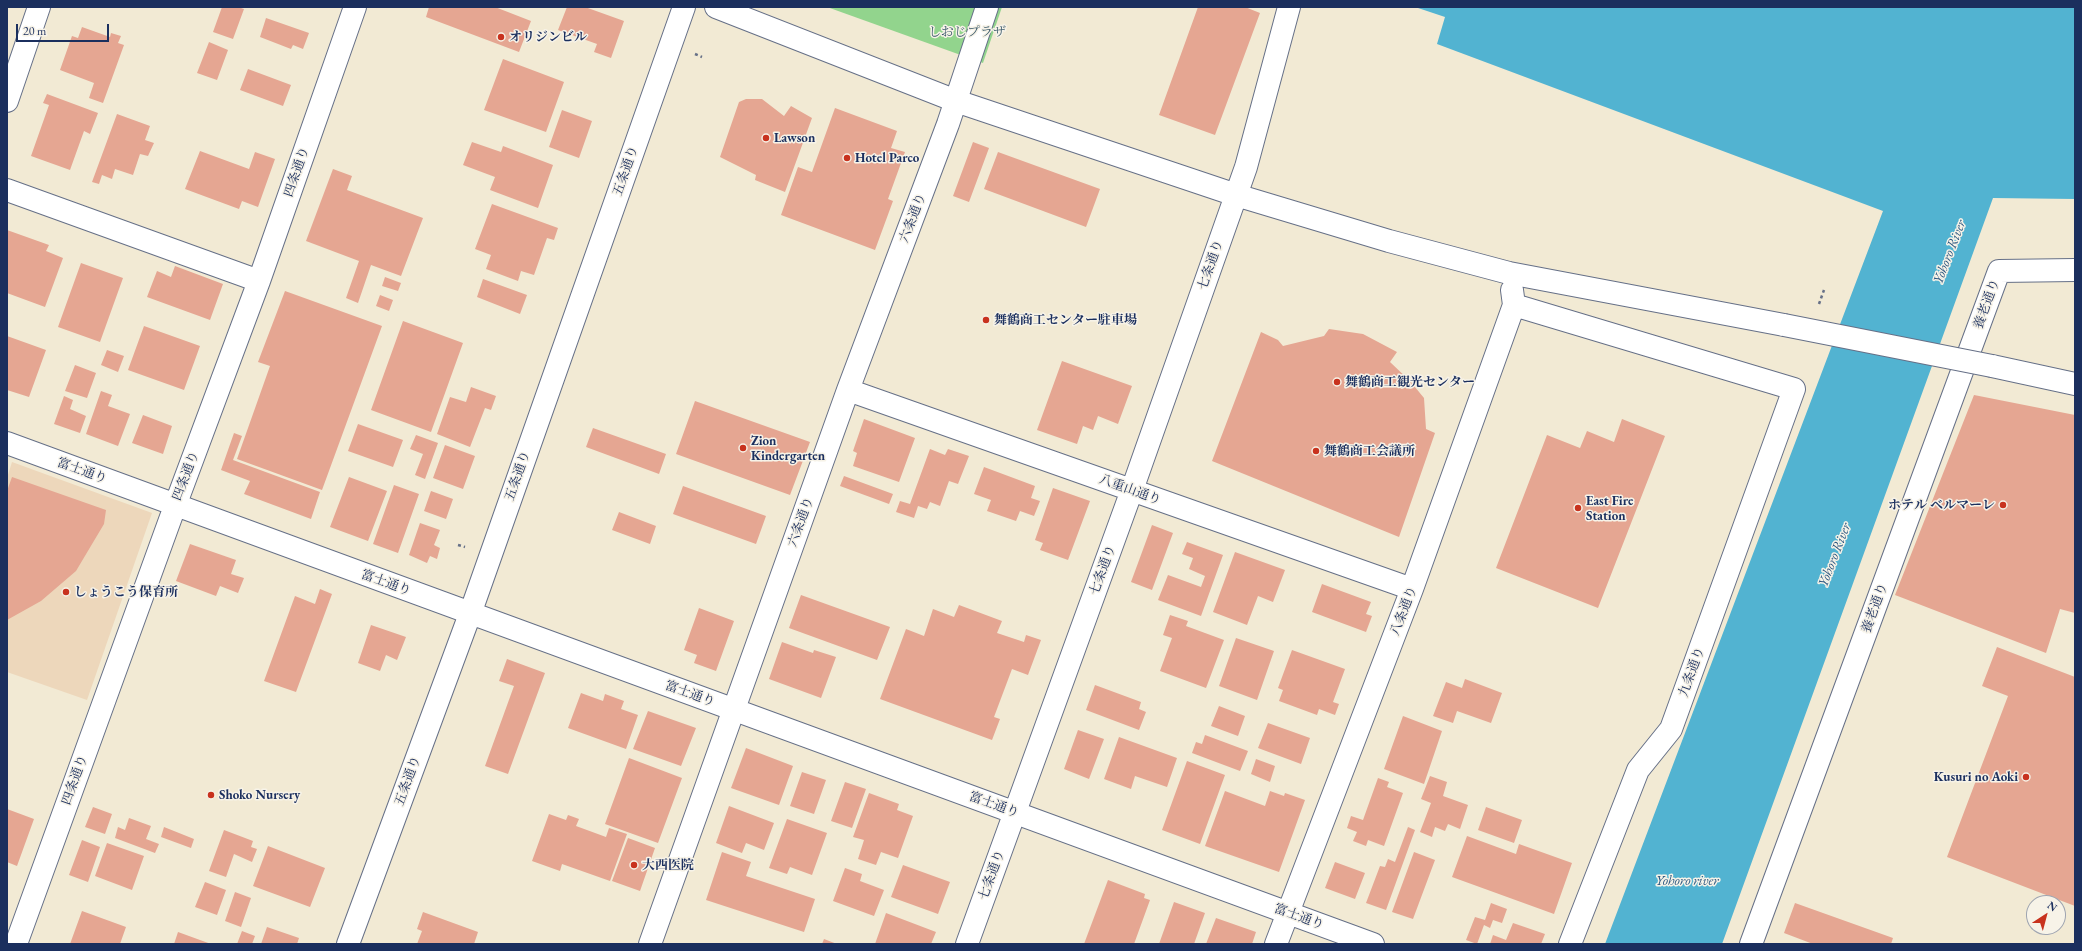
<!DOCTYPE html>
<meta charset="utf-8">
<style>
body{margin:0}
#map{position:relative;width:2082px;height:951px;overflow:hidden;background:#f2ead4;font-family:"EB Garamond",serif}
canvas{display:block}
.frame{position:absolute;inset:0;border:8px solid #1b2f5e;pointer-events:none}
.north{position:absolute;left:2026px;top:895px;width:40px;height:40px;box-sizing:border-box;background:#f7f3e8;border:1px solid #9fa5b1;border-radius:50%;rotate:36deg;font-size:11px;font-weight:700;line-height:16px;text-align:center;color:#1b2f5e}
.north::after{content:'';display:block;margin:auto;width:14px;height:18px;background:#c8321e;clip-path:polygon(50% 0,100% 100%,50% 72%,0 100%)}
.scale{position:absolute;left:16px;top:24px;width:93px;height:18px;box-sizing:border-box;border:2px solid #1b2f5e;border-top:0;padding-left:5px;font-size:12px;line-height:14px;white-space:nowrap;color:#1b2f5e;-webkit-text-stroke:3px #f7f3e8;paint-order:stroke}
</style>
<div id="map">
<canvas width="2082" height="951"></canvas>
<div class="frame"></div>
<div class="north">N</div>
<div class="scale">20 m</div>
</div>
<script>
const ctx = document.querySelector('canvas').getContext('2d');
ctx.lineJoin = 'round';
function fillPath(path, color) {
  ctx.fillStyle = color;
  ctx.fill(path, 'evenodd');
}
function shape(rows) {
  const path = new Path2D();
  for (const r of rows) {
    path.moveTo(r[0], r[1]);
    for (let i = 2; i < r.length; i += 2) path.lineTo(r[i], r[i + 1]);
  }
  return path;
}
function stroke(path, color, width, dash) {
  ctx.strokeStyle = color;
  ctx.lineWidth = width;
  ctx.lineCap = dash ? 'butt' : 'round';
  ctx.setLineDash(dash || []);
  ctx.stroke(path);
}
function write(font, color, halo, rows, align = 'center') {
  ctx.font = font + ' "EB Garamond","Noto Serif JP",serif';
  ctx.lineWidth = 3;
  ctx.setLineDash([]);
  ctx.textBaseline = 'middle';
  ctx.strokeStyle = halo;
  ctx.fillStyle = color;
  for (const [text, x, y, turn = 0] of rows) {
    ctx.save();
    ctx.translate(x, y);
    ctx.rotate((+turn || 0) * Math.PI / 180);
    ctx.textAlign = isNaN(turn) ? turn : align;
    if (halo) ctx.strokeText(text, 0, 0);
    ctx.fillText(text, 0, 0);
    ctx.restore();
  }
}
fillPath(shape([
 [12,462,152,513,87,700,7,672,7,478]
]), '#edd7bb');
fillPath(shape([
 [827,7,1002,7,983,63]
]), '#92d48d');
fillPath(shape([
 [1415,7,2075,7,2075,199,1993,198,1722,944,1605,944,1883,211,1437,44,1445,17]
]), '#52b3d1');
fillPath(shape([
 [222,7,238,7,244,9,233,39,213,32],
 [429,7,495,7,531,21,519,52,426,17],
 [567,7,585,7,624,21,611,58,594,52,597,44,558,30],
 [1198,7,1245,7,1260,13,1215,135,1159,115],
 [266,18,309,33,303,49,293,45,291,49,260,37],
 [82,27,110,37,111,33,121,36,118,43,124,45,103,103,89,98,94,83,60,70,72,36,78,38],
 [209,42,228,50,217,80,197,73],
 [503,59,564,82,546,132,484,110],
 [248,69,291,85,283,106,240,90],
 [47,94,98,113,90,134,84,131,70,170,31,156,49,105,43,103],
 [746,99,762,99,784,116,791,106,812,118,785,192,755,180,756,175,720,157,739,102],
 [835,108,897,131,891,148,905,152,888,199,893,201,875,250,781,215,798,167,812,172],
 [562,110,592,121,579,158,549,147],
 [117,114,150,126,145,140,154,143,148,156,140,154,133,175,115,169,112,179,102,175,99,184,92,182],
 [472,142,501,152,503,146,553,165,538,208,490,190,495,177,463,165],
 [973,142,989,148,969,202,953,196],
 [200,151,249,169,255,152,275,159,258,207,242,201,239,209,185,189],
 [998,152,1100,189,1086,227,984,189],
 [333,169,352,176,347,190,423,218,401,276,371,265,358,303,346,298,359,261,306,241],
 [492,204,558,228,554,240,547,238,534,275,521,271,518,281,486,269,491,255,475,249],
 [7,230,49,245,46,251,63,258,45,307,7,293],
 [81,263,123,278,100,342,58,327],
 [175,266,223,284,210,320,147,297,157,271,171,277],
 [385,277,401,283,398,291,382,286],
 [483,279,527,295,520,314,477,297],
 [285,291,382,326,322,490,237,459,270,366,258,362],
 [380,295,393,300,389,311,376,306],
 [403,321,463,343,431,432,371,410],
 [144,326,200,346,184,390,128,370],
 [1329,329,1363,334,1397,352,1390,362,1410,381,1424,398,1426,429,1435,433,1399,537,1212,461,1261,332,1278,340,1283,346,1324,336],
 [7,336,46,350,29,397,7,390],
 [107,350,124,356,118,372,101,365],
 [1062,361,1132,386,1118,424,1098,416,1093,430,1083,426,1077,444,1037,430],
 [75,365,96,373,87,398,65,391],
 [471,387,496,396,491,410,485,408,470,447,437,434,450,397,466,402],
 [101,391,112,395,108,406,130,414,118,446,86,434],
 [1974,395,2075,415,2075,613,2060,609,2046,653,1895,595],
 [64,396,73,400,70,409,86,416,80,433,54,424],
 [695,401,810,442,790,495,676,454],
 [143,415,172,426,163,454,132,443],
 [864,419,915,438,899,482,853,466,857,453,853,451],
 [1622,419,1665,436,1598,608,1496,568,1547,435,1580,448,1587,431,1614,442],
 [358,424,403,440,393,467,348,451],
 [593,428,666,454,659,474,586,447],
 [234,433,242,436,233,460,320,492,311,519,244,494,250,481,221,470],
 [416,435,438,443,425,479,415,475,423,454,410,449],
 [445,445,475,456,463,489,433,478],
 [930,449,945,455,948,449,969,456,958,484,949,481,940,506,930,502,927,509,918,506,914,518,896,512,900,501,910,504],
 [984,467,1035,486,1031,498,1040,501,1034,516,1020,511,1016,521,987,511,991,500,974,494],
 [844,476,893,494,889,504,840,486],
 [12,477,106,510,104,524,76,571,41,601,7,620,7,491],
 [349,477,387,491,368,541,330,527],
 [394,485,419,494,398,553,373,544],
 [683,486,766,516,756,544,673,514],
 [1053,488,1090,501,1068,560,1040,550,1043,543,1035,540],
 [431,491,453,499,446,519,424,511],
 [619,512,656,526,650,544,612,530],
 [420,523,440,530,434,545,440,548,437,559,430,556,427,563,409,555],
 [1152,525,1173,533,1152,590,1131,582],
 [1187,542,1223,555,1201,616,1158,600,1168,575,1201,587,1205,576,1189,569,1193,558,1182,554],
 [190,544,236,560,231,574,244,578,238,593,220,586,216,596,176,581],
 [1235,552,1285,570,1273,602,1258,596,1247,625,1213,612],
 [1322,584,1371,602,1366,614,1372,616,1366,632,1312,612],
 [320,589,332,594,296,692,264,681,295,596,315,604],
 [801,595,890,627,877,660,789,628],
 [959,605,1002,621,997,633,1024,642,1026,635,1041,640,1028,675,1012,669,994,717,1000,719,992,740,880,699,906,629,924,636,933,609,954,617],
 [699,608,734,621,716,671,694,663,697,655,684,650],
 [1170,615,1188,621,1186,626,1224,640,1206,688,1160,671,1172,638,1163,635],
 [371,625,406,637,397,660,386,655,380,671,358,663],
 [1236,638,1274,651,1257,700,1219,686],
 [782,642,813,653,814,650,836,657,821,698,769,679],
 [1997,647,2075,677,2075,906,1947,857,2008,696,1982,686],
 [1292,650,1345,669,1333,702,1339,704,1335,715,1319,709,1317,715,1279,701,1283,690,1278,688],
 [507,659,545,673,508,774,485,766,514,686,499,681],
 [1465,679,1502,693,1491,723,1457,711,1453,723,1433,716,1446,682,1462,688],
 [1095,685,1141,702,1139,709,1146,712,1139,730,1086,710],
 [581,693,603,701,605,694,624,701,621,709,638,715,626,749,568,728],
 [1219,706,1245,716,1238,736,1211,726],
 [648,711,696,728,681,766,633,749],
 [1403,716,1442,731,1424,784,1384,769],
 [1268,723,1310,738,1301,764,1258,748],
 [1078,730,1104,739,1089,779,1064,769],
 [1205,735,1248,751,1240,771,1192,753,1196,742,1202,744],
 [1119,737,1177,758,1167,787,1135,776,1131,789,1104,779],
 [746,748,793,766,779,805,731,788],
 [629,758,682,778,658,843,605,824],
 [1256,759,1275,766,1270,782,1251,774],
 [1187,761,1225,775,1200,844,1162,830],
 [802,772,826,780,814,814,790,806],
 [1430,776,1447,782,1443,796,1468,805,1460,829,1448,824,1445,831,1435,827,1432,837,1420,832,1431,803,1421,799],
 [1378,778,1389,782,1387,787,1403,793,1384,846,1368,840,1366,846,1353,841,1357,832,1347,828,1351,816,1363,820],
 [845,782,866,789,852,828,831,821],
 [1225,791,1265,806,1270,791,1284,796,1285,793,1305,800,1279,872,1205,846],
 [869,793,899,804,897,810,913,816,898,858,881,852,876,865,858,859,864,840,853,837],
 [729,806,774,823,764,850,746,843,742,853,716,843],
 [93,807,112,814,105,834,85,827],
 [1486,807,1522,820,1514,843,1478,830],
 [7,809,34,819,17,866,7,862],
 [549,814,566,820,568,815,579,819,576,826,606,837,609,828,627,834,610,881,562,864,560,871,532,861],
 [129,818,151,826,146,839,159,844,155,853,115,838,118,827,125,830],
 [787,819,827,833,812,875,790,867,787,874,769,868],
 [164,827,194,839,191,848,161,837],
 [1408,827,1415,830,1386,910,1366,903,1380,866,1385,867,1388,859,1395,862],
 [224,830,253,841,251,847,257,849,252,862,234,854,226,877,209,871],
 [1467,836,1516,854,1519,844,1572,863,1554,914,1452,877],
 [628,838,655,848,640,891,612,881],
 [82,840,100,847,88,882,69,875],
 [107,843,144,856,132,890,95,876],
 [268,846,325,868,310,907,253,886],
 [722,852,751,862,746,876,815,899,804,932,706,900],
 [1414,852,1435,860,1413,919,1392,912],
 [1335,862,1365,873,1355,899,1325,888],
 [903,865,950,882,938,914,891,897],
 [845,868,862,874,860,881,884,890,874,916,833,901],
 [1108,880,1145,894,1144,898,1150,900,1134,944,1084,944],
 [205,882,226,890,217,915,195,907],
 [235,892,251,898,241,927,225,921],
 [1174,902,1205,913,1194,944,1159,944],
 [1491,903,1507,909,1502,923,1493,920,1490,928,1484,925,1477,944,1466,940,1475,917,1485,920],
 [1795,903,1893,938,1891,944,1813,944,1784,933],
 [82,911,126,927,120,944,70,944],
 [423,912,478,932,474,944,417,944,422,931,417,929],
 [886,913,936,932,931,944,875,944],
 [1216,918,1256,932,1252,944,1206,944],
 [1513,923,1545,934,1541,944,1490,944,1493,935,1506,940],
 [267,927,299,938,297,944,261,944],
 [242,931,255,936,252,944,237,944],
 [178,932,211,944,174,944],
 [824,939,837,944,822,944]
]), '#e5a692');
const minor = shape([
 [716,7,956,101,1236,195,1389,241,1509,273,1784,325],
 [7,101,39,7],
 [7,190,259,281],
 [1514,305,1794,389,1671,729,1638,770,1570,944],
 [1992,366,2075,384],
 [848,390,1412,589],
 [7,443,1373,944],
 [16,944,175,506,259,281,355,7],
 [348,944,470,614,684,7],
 [650,944,848,390,948,124,987,7],
 [967,944,1132,490,1246,167,1289,7],
 [1276,944,1412,589,1514,305,1512,290],
 [1751,944,1999,271,2075,270]
]);
stroke(minor, '#667087', 24);
stroke(shape([
 [632,8,632,7],
 [695,54,702,57],
 [1819,304,1824,290],
 [458,545,465,547]
]), '#667087', 2.5, [3, 3]);
stroke(minor, '#fff', 22);
const minorBridge = shape([
 [1784,325,1992,366]
]);
stroke(minorBridge, '#667087', 24, []);
stroke(minorBridge, '#fff', 22);
for (const [x, y, r, color] of [
 [501,37,4,"#c8321e"],
 [766,138,4,"#c8321e"],
 [847,158,4,"#c8321e"],
 [986,320,4,"#c8321e"],
 [1337,382,4,"#c8321e"],
 [743,448,4,"#c8321e"],
 [1316,451,4,"#c8321e"],
 [2003,505,4,"#c8321e"],
 [1578,508,4,"#c8321e"],
 [66,592,4,"#c8321e"],
 [2026,777,4,"#c8321e"],
 [211,795,4,"#c8321e"],
 [634,865,4,"#c8321e"]
]) {
  const dot = new Path2D();
  dot.arc(x, y, r, 0, 2 * Math.PI);
  ctx.fillStyle = color;
  ctx.fill(dot);
  stroke(dot, '#f7f3e8', 1.5);
}
write('13px', '#39586a', '#f7f3e8', [
 ["しおじプラザ",967,32]
]);
write('bold 13px', '#1b2f5e', '#f7f3e8', [
 ["オリジンビル",509,37],
 ["Lawson",774,138],
 ["Hotel Parco",855,158],
 ["舞鶴商工センター駐車場",994,320],
 ["舞鶴商工観光センター",1345,382],
 ["Zion",751,441],
 ["Kindergarten",751,456],
 ["舞鶴商工会議所",1324,451],
 ["East Fire",1586,501],
 ["Station",1586,516],
 ["ホテル ベルマーレ",1995,505,"right"],
 ["しょうこう保育所",74,592],
 ["Kusuri no Aoki",2018,777,"right"],
 ["Shoko Nursery",219,795],
 ["大西医院",642,865]
], 'left');
write('13px', '#1b2f5e', '#f7f3e8', [
 ["五条通り",626,171,-71],
 ["四条通り",297,172,-71],
 ["六条通り",913,218,-69],
 ["七条通り",1211,265,-71],
 ["養老通り",1987,304,-70],
 ["富士通り",82,471,20],
 ["四条通り",186,476,-69],
 ["五条通り",518,476,-71],
 ["八重山通り",1130,490,20],
 ["六条通り",801,522,-70],
 ["七条通り",1103,570,-70],
 ["富士通り",386,583,20],
 ["養老通り",1875,608,-70],
 ["八条通り",1404,611,-69],
 ["九条通り",1692,672,-70],
 ["富士通り",690,694,20],
 ["四条通り",75,780,-70],
 ["五条通り",408,781,-70],
 ["富士通り",994,805,20],
 ["七条通り",992,875,-70],
 ["富士通り",1299,917,20]
]);
write('italic 14px', '#2c5780', '#f7f3e8', [
 ["Yohoro River",1950,252,-69],
 ["Yohoro River",1835,555,-69],
 ["Yohoro river",1687,881]
]);
</script>
